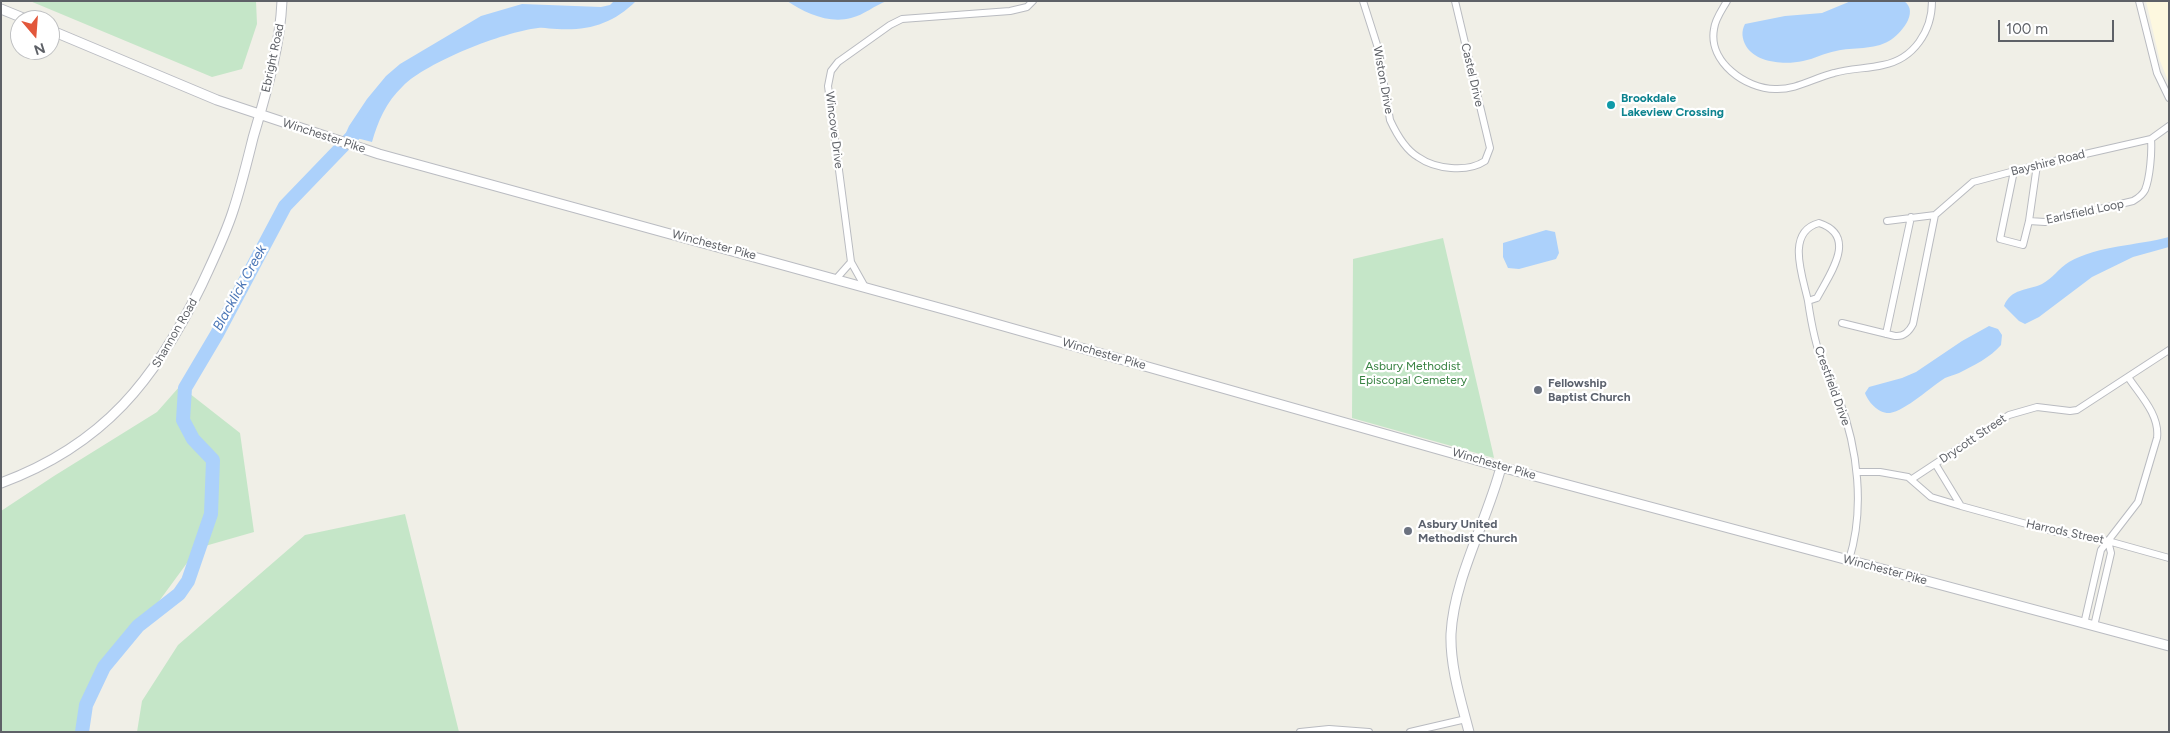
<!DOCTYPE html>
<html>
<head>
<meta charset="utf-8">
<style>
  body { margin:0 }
  #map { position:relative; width:2170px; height:733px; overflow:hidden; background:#f0efe7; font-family:Figtree,sans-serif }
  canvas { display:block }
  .frame { position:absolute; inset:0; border:2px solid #5e6167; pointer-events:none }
  .north { position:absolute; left:10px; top:10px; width:50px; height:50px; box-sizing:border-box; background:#fff; border:1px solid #bfc0c2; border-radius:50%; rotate:162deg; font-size:14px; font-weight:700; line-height:20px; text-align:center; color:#5e6167 }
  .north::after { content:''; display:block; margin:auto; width:18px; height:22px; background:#e2573b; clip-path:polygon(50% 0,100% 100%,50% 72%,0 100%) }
  .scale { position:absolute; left:1998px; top:20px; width:116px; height:22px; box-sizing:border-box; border:2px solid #5e6167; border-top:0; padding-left:6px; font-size:15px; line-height:18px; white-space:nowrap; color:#5e6167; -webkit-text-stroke:4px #fff; paint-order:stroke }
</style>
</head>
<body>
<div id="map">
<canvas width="2170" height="733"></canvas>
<div class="frame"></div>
<div class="north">N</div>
<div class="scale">100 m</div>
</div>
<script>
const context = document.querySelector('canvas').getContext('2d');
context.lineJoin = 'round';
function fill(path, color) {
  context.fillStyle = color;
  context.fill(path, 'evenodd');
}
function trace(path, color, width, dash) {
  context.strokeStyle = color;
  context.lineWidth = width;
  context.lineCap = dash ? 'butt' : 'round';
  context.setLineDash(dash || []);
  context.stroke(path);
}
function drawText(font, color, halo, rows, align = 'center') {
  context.font = font + ' Figtree,sans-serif';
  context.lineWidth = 4.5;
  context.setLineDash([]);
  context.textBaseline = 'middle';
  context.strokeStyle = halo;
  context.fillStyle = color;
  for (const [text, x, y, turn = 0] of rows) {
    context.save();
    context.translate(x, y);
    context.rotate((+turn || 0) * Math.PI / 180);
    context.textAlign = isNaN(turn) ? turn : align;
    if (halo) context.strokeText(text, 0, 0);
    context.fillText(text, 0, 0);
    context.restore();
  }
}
const commercial = new Path2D(`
  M2146 1H2169V83L2160 61Z`);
const green = new Path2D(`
  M30 1H256L257 24 242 69 212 77Z
  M1443 238 1493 453 1494 458 1352 418 1353 259Z
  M180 386 240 433 254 532 198 548 91 694 86 732H1V511L54 476 157 412Z
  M405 514 459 732H137L142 701 178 645 305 535Z`);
const water = new Path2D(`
  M614 1H636C613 24 588 31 557 29 550 29 544 27 538 28 503 32 427 62 403 86 386 102 378 121 372 142L345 135 349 126 367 99 386 76 400 64 481 16 522 4 601 7 610 5Z
  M787 1H887C875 5 864 15 851 18 829 24 805 13 787 1Z
  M1851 1H1904C1920 12 1900 35 1889 41 1874 50 1853 47 1836 51 1824 53 1814 59 1803 61 1785 65 1756 63 1746 46 1742 39 1741 31 1745 24L1785 16 1822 13Z
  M1546 230 1555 232 1559 253 1556 259 1519 269 1508 268 1503 257V243Z
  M2169 237V247L2133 257 2092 277 2039 317 2025 324 2019 321 2004 306C2011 288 2027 291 2042 284 2052 279 2059 268 2069 262 2099 245 2136 246 2169 237Z
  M1989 326 1998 329 2002 335 2001 345C1991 357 1973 366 1959 373 1955 375 1949 376 1945 378 1932 386 1905 411 1890 413 1879 414 1868 402 1865 393L1869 387 1902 378 1916 372 1962 341Z`);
const river = new Path2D(`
  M82 732 86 705 104 667 138 626 179 594 188 581 211 514 213 460 193 439 183 420 185 388 217 334 285 206 364 124`);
const street = new Path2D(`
  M1363 1 1378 48 1390 120C1396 133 1406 150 1418 157 1435 169 1467 173 1485 161L1490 148 1455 1
  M1727 1C1722 10 1715 19 1714 29 1708 62 1746 89 1775 89 1796 90 1814 78 1834 73 1850 68 1867 69 1883 65 1914 59 1932 31 1932 1
  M2139 1 2157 73 2169 98
  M2037 165 2029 221 2045 222 2133 201C2138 198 2142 196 2145 190 2150 178 2152 152 2151 139
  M2014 171 2000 239 2023 245 2029 221
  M1887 221 1935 215
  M1819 223C1859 236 1829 275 1817 298L1808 301C1803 277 1785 232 1819 223Z
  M836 279 851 262
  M865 287 851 262 828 86 831 71 838 62 890 25 902 19 1010 11 1027 7 1033 1
  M1808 301C1811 322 1815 344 1823 364 1828 376 1834 387 1839 399 1858 449 1865 509 1849 560
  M1842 323 1895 336C1904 337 1909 332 1913 324L1935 215 1973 182 2037 165 2151 139 2169 126
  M1886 334 1911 217
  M1936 465 1961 506 2052 531 2108 541 2169 558
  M1857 472H1880L1908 477 1931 497 1961 506
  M1912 479 2009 415 2037 407 2070 411 2077 410 2169 350
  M2084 624 2101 550 2138 502 2157 438C2160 415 2140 395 2128 377
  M2094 626 2111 553 2108 541
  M1300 732 1329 729 1369 732
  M1410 732 1466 719`);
const secondary = new Path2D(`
  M1 9 28 20
  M50 30 217 100 379 154 954 312 1501 467 2169 646
  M1 483C104 445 156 379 202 284 213 260 225 236 233 211 241 187 247 162 253 138 266 93 280 48 282 1
  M1469 732C1461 701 1450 667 1451 634 1454 578 1487 521 1501 467`);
const markers = [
  [1611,105,5,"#0f9aa8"],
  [1538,390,5,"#6b7280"],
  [1408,531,5,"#6b7280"]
];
const streetNames = [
  ["Ebright Road",273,58,-78],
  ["Castel Drive",1472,75,77],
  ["Wiston Drive",1383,80,80],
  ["Wincove Drive",834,130,83],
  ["Winchester Pike",324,136,18],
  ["Bayshire Road",2048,163,-14],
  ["Earlsfield Loop",2085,212,-12],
  ["Winchester Pike",714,245,15],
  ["Shannon Road",175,333,-60],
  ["Winchester Pike",1104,354,16],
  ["Crestfield Drive",1832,386,70],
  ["Drycott Street",1973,439,-34],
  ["Winchester Pike",1494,464,16],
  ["Harrods Street",2065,532,12],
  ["Winchester Pike",1885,570,15]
];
const cultureNames = [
  ["Brookdale",1621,98],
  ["Lakeview Crossing",1621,112]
];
const parkNames = [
  ["Asbury Methodist",1413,366],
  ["Episcopal Cemetery",1413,380]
];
const worshipNames = [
  ["Fellowship",1548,383],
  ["Baptist Church",1548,397],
  ["Asbury United",1418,524],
  ["Methodist Church",1418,538]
];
const waterNames = [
  ["Blacklick Creek",240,288,-61]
];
fill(commercial, '#fdf8df');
fill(green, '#c5e6c8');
fill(water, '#acd1fb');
trace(river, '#acd1fb', 14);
trace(street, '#b9bbc0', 8);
trace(secondary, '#babcc2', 11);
trace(street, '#fff', 6);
trace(secondary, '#fff', 9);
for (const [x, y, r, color] of markers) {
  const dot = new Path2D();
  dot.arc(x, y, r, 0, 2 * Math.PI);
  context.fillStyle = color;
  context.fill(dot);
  trace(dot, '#fff', 2);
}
drawText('12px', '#5e6167', '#fff', streetNames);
drawText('bold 12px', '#0d838f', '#fff', cultureNames, 'left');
drawText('12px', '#398343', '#fff', parkNames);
drawText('bold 12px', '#5b616d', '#fff', worshipNames, 'left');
drawText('italic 14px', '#4b76b6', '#fff', waterNames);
</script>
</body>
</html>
